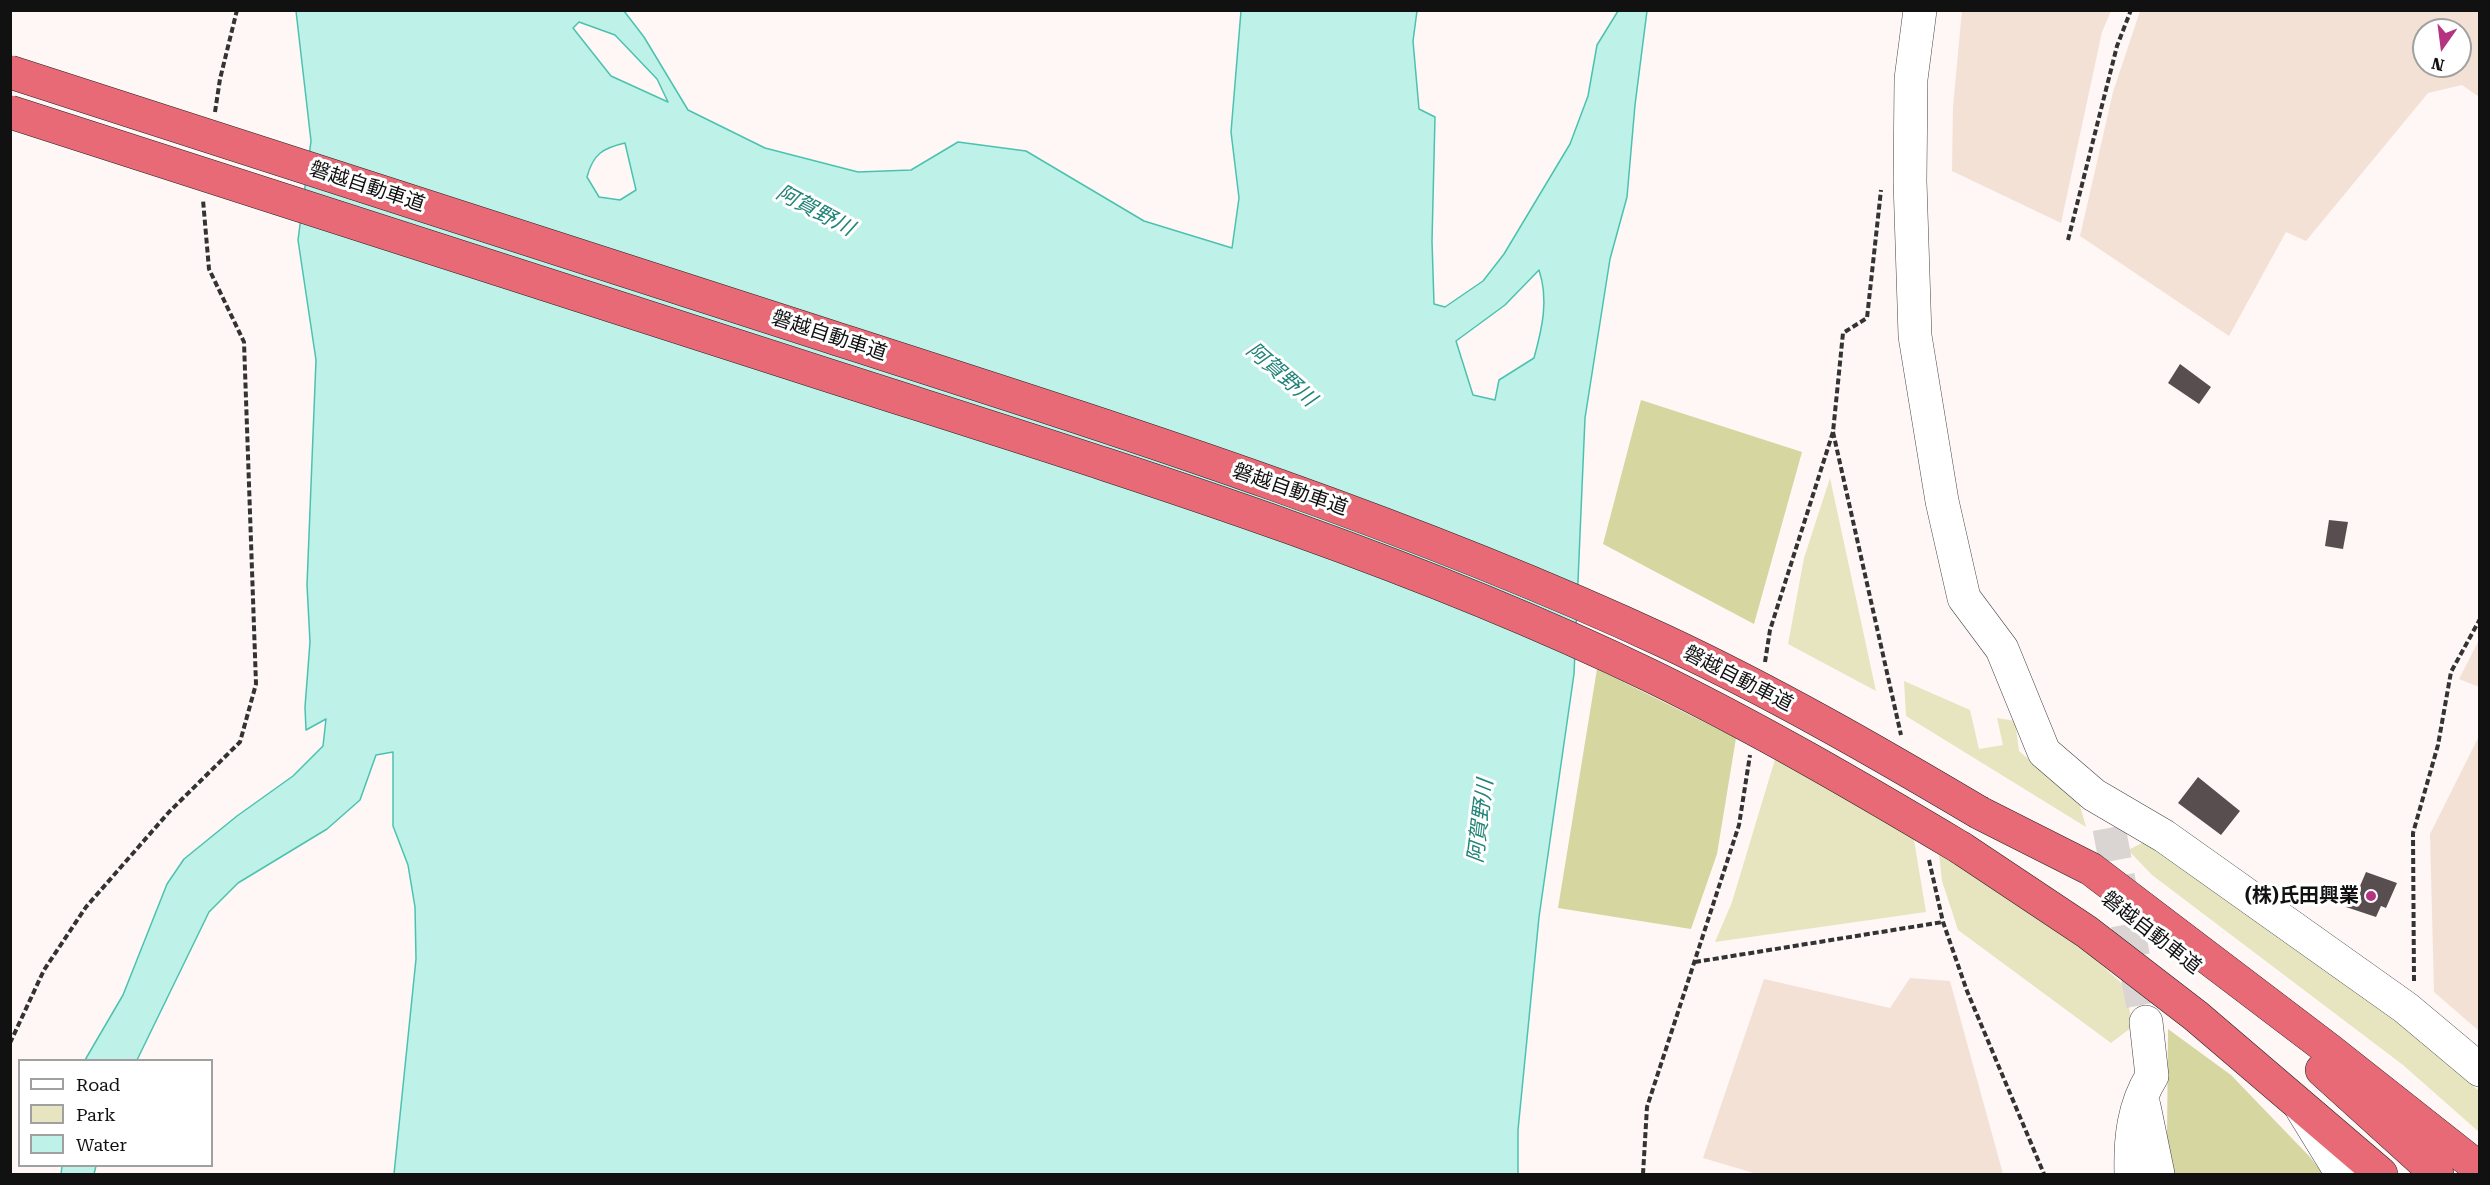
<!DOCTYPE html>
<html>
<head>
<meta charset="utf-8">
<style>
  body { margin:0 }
  #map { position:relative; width:2490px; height:1185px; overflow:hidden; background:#fef7f5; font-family:"Roboto Serif",serif }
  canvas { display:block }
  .frame { position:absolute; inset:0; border:12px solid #111; pointer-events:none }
  .legend { position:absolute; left:18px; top:1059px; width:195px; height:108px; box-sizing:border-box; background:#fff; border:2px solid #a0a0a0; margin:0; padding:8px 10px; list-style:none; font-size:18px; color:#111 }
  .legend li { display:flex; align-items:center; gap:12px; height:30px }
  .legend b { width:30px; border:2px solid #a0a0a0 }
  .north { position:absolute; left:2412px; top:18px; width:60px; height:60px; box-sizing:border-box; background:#fff; border:2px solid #a0a0a0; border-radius:50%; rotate:194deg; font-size:16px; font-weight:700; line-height:24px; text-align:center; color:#111 }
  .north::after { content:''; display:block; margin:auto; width:21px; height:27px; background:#b53482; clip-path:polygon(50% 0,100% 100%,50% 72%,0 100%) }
</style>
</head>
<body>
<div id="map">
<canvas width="2490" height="1185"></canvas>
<div class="frame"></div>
<ul class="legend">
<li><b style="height:8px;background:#fff"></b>Road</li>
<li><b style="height:16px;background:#e7e4c0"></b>Park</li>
<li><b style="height:16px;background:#bef1e8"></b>Water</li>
</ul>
<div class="north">N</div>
</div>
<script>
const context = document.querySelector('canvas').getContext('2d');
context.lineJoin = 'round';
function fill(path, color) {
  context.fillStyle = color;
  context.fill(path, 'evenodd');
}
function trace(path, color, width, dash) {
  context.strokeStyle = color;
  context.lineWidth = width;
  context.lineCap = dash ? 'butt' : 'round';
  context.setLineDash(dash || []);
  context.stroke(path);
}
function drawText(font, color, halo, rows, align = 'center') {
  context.font = font + ' "Roboto Serif","Noto Sans JP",serif';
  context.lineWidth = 6;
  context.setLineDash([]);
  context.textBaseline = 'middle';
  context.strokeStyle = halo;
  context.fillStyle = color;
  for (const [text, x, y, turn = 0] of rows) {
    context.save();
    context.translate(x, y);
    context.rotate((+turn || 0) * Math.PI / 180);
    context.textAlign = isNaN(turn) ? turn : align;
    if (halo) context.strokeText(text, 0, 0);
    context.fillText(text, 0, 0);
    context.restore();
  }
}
const farmland = new Path2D(`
  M1962 10 2111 11 2102 32 2061 223 1952 171 1953 107Z
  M2140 11H2479V97L2462 85 2428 93 2306 241 2286 232 2229 336 2080 236 2113 92ZM2424 30H2460V66H2424Z
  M2479 640V687L2459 679Z
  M2479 736V1031L2434 992 2430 834Z
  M1910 978 1950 981 2003 1174H1757L1703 1158 1764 979 1890 1008Z`);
const green = new Path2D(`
  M1830 478 1876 691 1788 644 1804 558Z
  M1904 681 1970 710 1979 749 2003 745 1997 718 2015 721 2019 751 2079 802 2086 827 1906 716Z
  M1776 756 1913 834 1926 912 1715 942 1732 902Z
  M2148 840 2353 980 2479 1091V1132L2403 1065 2152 875 2128 850Z
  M1938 845 2073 940 2126 987 2132 1027 2111 1043 1958 930 1942 881Z`);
const forest = new Path2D(`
  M1641 400 1802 452 1754 624 1603 544Z
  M1597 669 1736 738 1717 854 1691 929 1558 908Z
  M2168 1029 2231 1075 2310 1157 2323 1174H2172L2167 1138Z`);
const water = new Path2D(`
  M296 11H624L644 37 688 110 765 148 858 172 911 170 958 142 1026 151 1144 221 1232 248 1239 198 1231 132 1241 11H1417L1413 41 1419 109 1435 117 1432 241 1434 304 1445 307 1483 281 1504 254 1570 144 1588 96 1597 45 1618 11H1647L1635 105 1627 197 1610 259 1585 418 1574 674 1539 917 1518 1130V1174H394L416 959 415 907 408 865 393 826V752L376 755 360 800 327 829 238 883 209 912 137 1060H85L123 995 167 884 184 859 237 816 293 776 323 746 326 719 306 730 305 707 310 642 307 585 316 360 298 240 311 141ZM579 22 615 35 657 79 668 102 611 76 573 28ZM625 143 636 190 620 200 599 197 587 177C593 154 603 148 625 143ZM1539 270C1549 300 1542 329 1534 358L1499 380 1495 400 1473 395 1456 341 1505 305Z
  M62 1166H96L94 1174H61Z`);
const building = new Path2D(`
  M2180 364 2211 387 2199 404 2168 383Z
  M2329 520 2348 522 2343 549 2325 546Z
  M2198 777 2240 811 2221 835 2178 803Z
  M2366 872 2397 883 2386 908 2381 906 2376 917 2346 907 2354 884 2360 886Z`);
const minorTunnel = new Path2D(`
  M2109 828 2146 1022`);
const path = new Path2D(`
  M215 112 220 79 237 10
  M2068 240 2117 46 2131 10
  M1833 432 1901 735
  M1765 662 1770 630 1833 432 1843 333 1867 318 1881 190
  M1929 860 1943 922 1967 991 2044 1174
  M1695 962 1943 922
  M2414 981 2413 833 2438 745 2451 672 2480 619
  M10 1043 44 970 86 907 169 812 240 742 256 684 244 342 209 269 203 200
  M1643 1174 1647 1107 1739 825 1750 755`);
const minor = new Path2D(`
  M1920 10 1911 79 1910 181 1915 336 1942 501 1964 598 2002 649 2044 752 2094 795 2164 836 2406 1008 2480 1070
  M2144 1106 2158 1174
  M2302 1109 2342 1174
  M2131 1174C2130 1140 2133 1106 2152 1076L2146 1022`);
const highway = new Path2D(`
  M1980 813 2091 869 2328 1049 2480 1169
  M1961 848 2087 932 2196 1016 2381 1174
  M2322 1070 2437 1174`);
const highwayBridge = new Path2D(`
  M10 72C283 160 555 248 828 336 1110 427 1394 516 1664 641 1773 692 1877 752 1980 813
  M10 112C270 195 530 280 790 363 1077 456 1378 544 1649 675 1756 727 1859 787 1961 848`);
const markers = [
  [2371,896,6,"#b53482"]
];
const streetNames = [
  ["磐越自動車道",367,187,18],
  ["磐越自動車道",829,336,18],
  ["磐越自動車道",1290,490,19],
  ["磐越自動車道",1738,679,27],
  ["磐越自動車道",2151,933,38]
];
const poiNames = [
  ["(株)氏田興業",2359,896]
];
const waterNames = [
  ["阿賀野川",815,211,28],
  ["阿賀野川",1281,375,41],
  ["阿賀野川",1481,821,-83]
];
fill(farmland, '#f3e1d6');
fill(green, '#e7e4c0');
fill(forest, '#d6d6a1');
fill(water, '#bef1e8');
trace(water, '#4bc2af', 1.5);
fill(building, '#584e50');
trace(minorTunnel, '#dad4d3', 33, [33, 16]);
trace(minor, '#444', 34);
trace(highway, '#222', 34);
trace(path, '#333', 4, [6, 3]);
trace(minor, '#fff', 33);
trace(highway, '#e76a76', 33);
trace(highwayBridge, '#222', 34, []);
trace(highwayBridge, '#e76a76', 33);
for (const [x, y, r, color] of markers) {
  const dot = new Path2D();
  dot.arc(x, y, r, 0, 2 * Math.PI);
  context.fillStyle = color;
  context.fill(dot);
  trace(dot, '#fff', 2);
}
drawText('20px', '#111', '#fff', streetNames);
drawText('bold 20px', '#111', '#fff', poiNames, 'right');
drawText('italic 21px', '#218478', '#fff', waterNames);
</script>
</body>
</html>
